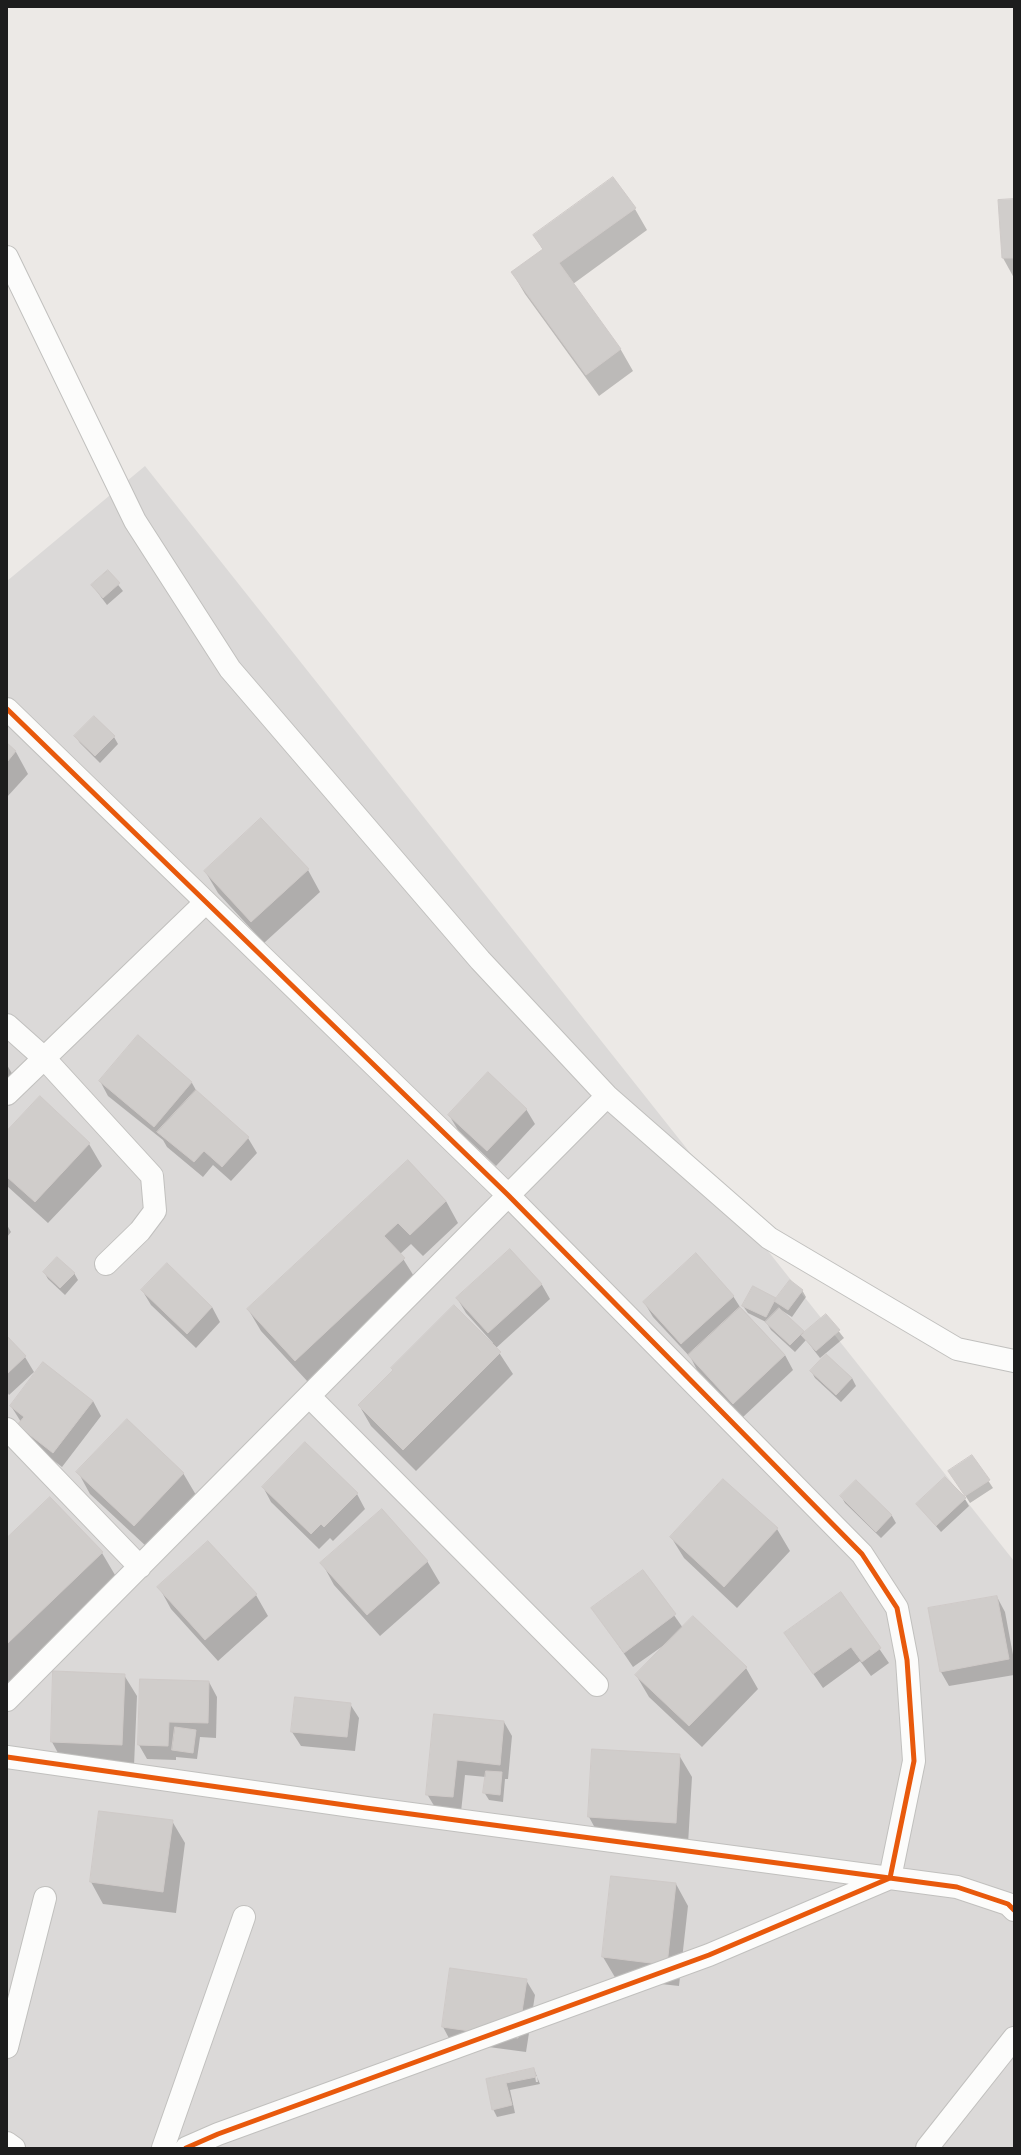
<!DOCTYPE html>
<html>
<head>
<meta charset="utf-8">
<style>
  body { margin:0 }
  #map { position:relative; width:1021px; height:2155px; overflow:hidden; background:#ece9e6; font-family:Signika,sans-serif }
  canvas { display:block }
  .frame { position:absolute; inset:0; border:8px solid #1d1d1d; pointer-events:none }
</style>
</head>
<body>
<div id="map">
<canvas width="1021" height="2155"></canvas>
<div class="frame"></div>
</div>
<script>
const context = document.querySelector('canvas').getContext('2d');
context.lineJoin = 'round';
function fill(path, color) {
  context.fillStyle = color;
  context.fill(path, 'evenodd');
}
function trace(path, color, width, dash) {
  context.strokeStyle = color;
  context.lineWidth = width;
  context.lineCap = dash ? 'butt' : 'round';
  context.setLineDash(dash || []);
  context.stroke(path);
}
const residential = new Path2D(`
  M145 466 1014 1561V2148H7V581Z`);
const shadow = new Path2D(`
  M1014 200V278L1003 258 999 201Z
  M635 209 647 230 573 284 621 350 633 371 599 396 525 294 512 272 543 250 534 235Z
  M107 571 123 591 107 605 92 585Z
  M94 717 114 737 118 744 100 763 80 743 75 736Z
  M7 744 16 752 28 774 7 797Z
  M308 870 320 892 264 943 218 893 205 871Z
  M138 1037 192 1083 197 1092 248 1138 257 1153 231 1181 213 1165 203 1177 167 1147 163 1140 108 1096 100 1081Z
  M7 1065 20 1087 7 1101Z
  M40 1098 89 1144 102 1166 48 1223 7 1186V1132Z
  M526 1109 535 1124 496 1166 458 1130 449 1115Z
  M408 1161 446 1201 458 1223 423 1256 411 1244 400 1254 417 1281 308 1382 261 1331 248 1309Z
  M7 1225 11 1232 7 1237Z
  M510 1250 542 1285 550 1299 496 1348 513 1374 416 1471 371 1426 359 1405 493 1343 466 1313 457 1298Z
  M44 1272 74 1273 78 1280 65 1295 48 1279Z
  M753 1287 777 1299 802 1290 806 1297 792 1317 781 1310 805 1334 826 1315 844 1338 820 1358 806 1340 795 1352 771 1330 766 1322 748 1313 743 1306Z
  M142 1290 212 1307 220 1322 196 1348 151 1305Z
  M733 1296 740 1307 785 1355 793 1370 742 1418 697 1370 691 1358 653 1317 644 1302Z
  M7 1337 25 1357 34 1372 9 1395 7 1392Z
  M826 1355 852 1378 856 1386 841 1402 815 1378 811 1371Z
  M93 1401 101 1416 62 1467 27 1440 19 1426 21 1422 11 1406Z
  M972 1456 993 1488 970 1503 954 1478Z
  M78 1472 183 1473 196 1495 147 1547 90 1494Z
  M723 1480 777 1529 790 1551 737 1608 684 1558 671 1537Z
  M856 1481 892 1516 896 1523 881 1538 845 1503 841 1496Z
  M263 1487 357 1494 365 1509 333 1541 330 1538 319 1549 271 1502Z
  M965 1499 969 1506 941 1532 918 1505Z
  M7 1540 102 1553 118 1580 7 1687Z
  M427 1561 440 1583 380 1636 334 1585 322 1563Z
  M643 1571 683 1628 746 1668 758 1689 702 1747 649 1697 636 1675 667 1643 633 1667 593 1608Z
  M159 1587 256 1595 268 1616 218 1661 171 1609Z
  M841 1593 889 1663 871 1676 860 1661 823 1688 785 1633Z
  M997 1597 1005 1612 1014 1660V1675L949 1686 941 1672Z
  M124 1675 137 1696 134 1766 64 1764 52 1742Z
  M209 1682 217 1697 216 1738 200 1737 197 1759 176 1757V1760L147 1759 139 1745Z
  M350 1704 359 1718 355 1751 301 1746 292 1732Z
  M435 1715 504 1722 512 1736 508 1779H505L503 1802 489 1800 484 1792 486 1777 465 1775 461 1812 436 1809 427 1794Z
  M679 1755 692 1777 688 1844 601 1839 589 1817Z
  M100 1812 172 1821 185 1843 176 1913 103 1904 91 1882Z
  M612 1877 676 1884 688 1906 679 1986 616 1979 603 1957Z
  M526 1980 535 1995 526 2052 451 2042 443 2027Z
  M534 2069 540 2084 510 2090 515 2113 497 2117 493 2109 487 2079ZM535 2076H537L538 2082H536Z`);
const building = new Path2D(`
  M613 177 636 208 559 263 621 349 586 375 511 272 543 249 533 235Z
  M1014 199V258H1002L998 200Z
  M108 570 120 583 103 598 91 585Z
  M94 716 115 736 95 756 74 736Z
  M7 743 16 751 7 762Z
  M261 818 309 869 251 922 204 871Z
  M138 1035 192 1082 154 1127 99 1081Z
  M488 1072 527 1109 487 1151 448 1115Z
  M196 1090 249 1137 222 1167 204 1151 194 1162 157 1132Z
  M40 1096 90 1143 35 1202 7 1177V1131Z
  M408 1160 446 1201 410 1235 398 1223 384 1236 405 1258 295 1361 247 1309Z
  M510 1249 542 1284 488 1333 456 1298Z
  M696 1253 734 1296 681 1344 643 1302Z
  M57 1257 75 1273 60 1288 43 1272Z
  M167 1263 212 1307 187 1334 141 1290Z
  M790 1280 803 1290 788 1310 774 1301Z
  M753 1286 776 1298 766 1317 742 1306Z
  M454 1305 501 1352 403 1450 358 1405 393 1370 391 1368Z
  M740 1307 785 1355 733 1404 688 1355Z
  M779 1308 804 1331 790 1345 765 1322Z
  M826 1314 840 1330 816 1351 801 1335Z
  M7 1336 26 1356 7 1374Z
  M826 1354 852 1378 836 1395 810 1371Z
  M43 1362 93 1401 53 1453 17 1425 24 1417 10 1406Z
  M127 1419 184 1473 134 1526 76 1472Z
  M305 1442 358 1493 324 1527 321 1524 311 1534 262 1487Z
  M972 1455 990 1480 965 1496 948 1471Z
  M945 1477 966 1498 936 1526 916 1504Z
  M723 1479 778 1528 724 1587 670 1537Z
  M856 1480 892 1515 876 1532 840 1496Z
  M50 1497 103 1552 7 1644V1538Z
  M382 1509 428 1561 367 1615 320 1563Z
  M208 1541 257 1594 205 1640 157 1587Z
  M643 1570 676 1614 624 1653 591 1608Z
  M841 1592 881 1648 862 1662 851 1647 813 1674 784 1633Z
  M997 1596 1009 1659 940 1672 928 1608Z
  M693 1616 747 1667 689 1726 635 1675Z
  M53 1671 125 1674 122 1745 51 1742Z
  M140 1679 209 1681 208 1723 169 1722 168 1746 138 1745Z
  M295 1697 351 1703 347 1737 291 1732Z
  M434 1714 504 1721 500 1765 457 1760 453 1797 426 1795Z
  M175 1727 196 1730 193 1753 172 1750Z
  M592 1749 680 1754 676 1823 588 1817Z
  M486 1771 502 1772 500 1795 483 1793Z
  M99 1811 173 1820 163 1892 90 1882Z
  M611 1876 676 1883 667 1965 602 1957Z
  M450 1968 527 1979 518 2038 442 2027Z
  M534 2068 536 2077 506 2083 512 2105 492 2110 486 2079Z`);
const minor = new Path2D(`
  M7 257 135 521 230 669 480 960 607 1096 769 1238 957 1349 1014 1361
  M7 709 508 1195 862 1554 897 1608 907 1660 914 1761 890 1878 709 1955 218 2134 186 2148
  M7 1025 44 1058 152 1176 155 1211 140 1231 106 1264
  M7 1094 206 902
  M309 1396 597 1685
  M7 1429 140 1567
  M7 1700 607 1096
  M7 1757 366 1808 957 1887 1008 1904 1014 1910
  M7 2047 45 1898
  M7 2143 14 2148
  M163 2148 244 1917
  M927 2148 1014 2038`);
const cycleway = new Path2D(`
  M7 709 508 1195 862 1554 897 1608 907 1660 914 1761 890 1878 709 1955 218 2134 186 2148
  M7 1757 366 1808 957 1887 1008 1904 1014 1910`);
fill(residential, '#dbd9d8');
fill(shadow, '#0003');
fill(building, '#d0cdcb');
trace(building, '#cfcac8', 1);
trace(minor, '#c1c0be', 24);
trace(minor, '#fcfcfb', 22);
trace(cycleway, '#e8590c', 5);
</script>
</body>
</html>
